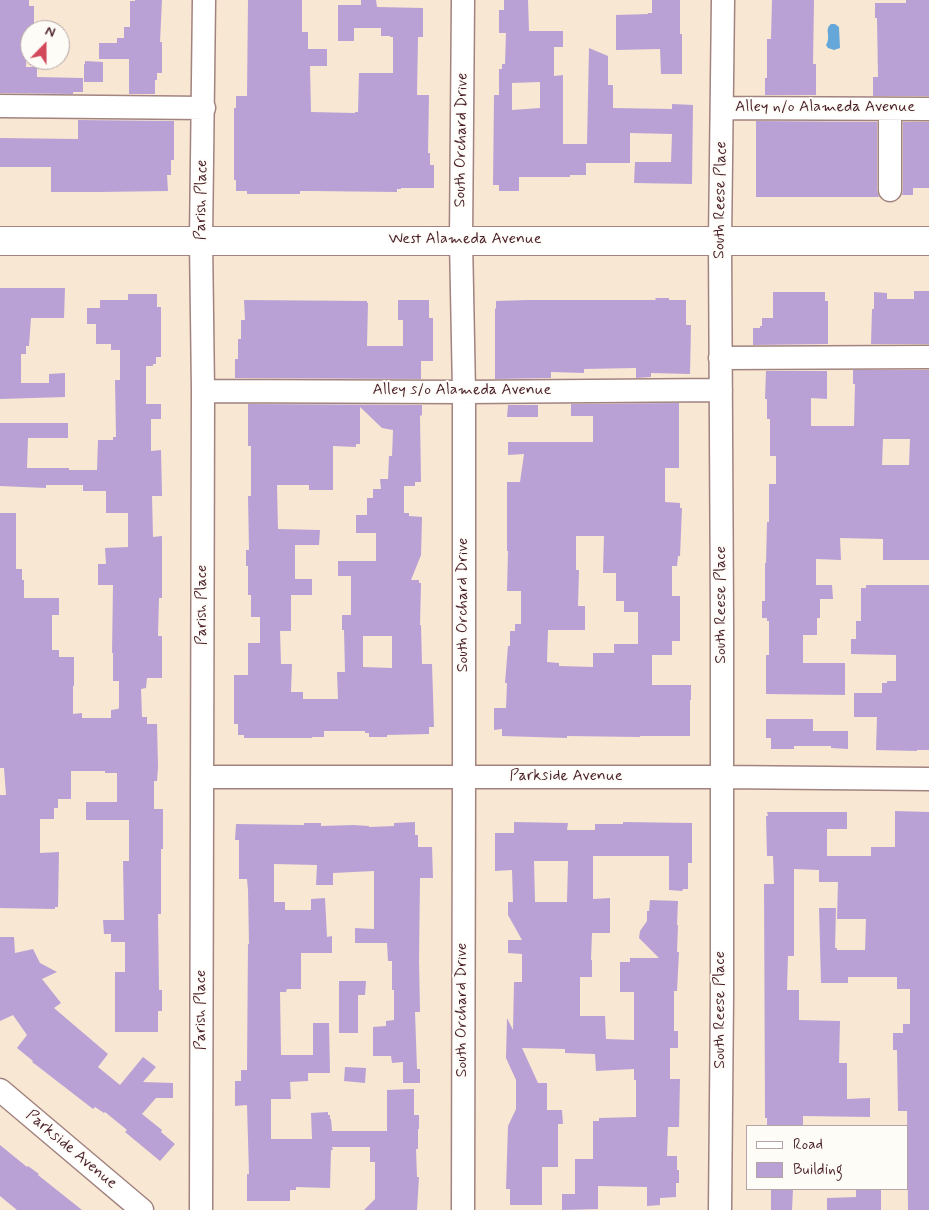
<!DOCTYPE html>
<html>
<head>
<meta charset="utf-8">
<style>
  body { margin:0 }
  #map { position:relative; width:929px; height:1210px; overflow:hidden; background:#f8e7d3; font-family:Mynerve,sans-serif }
  canvas { display:block }
  .legend { position:absolute; left:746px; top:1125px; width:162px; height:65px; box-sizing:border-box; background:#fdfcf7; border:1px solid #b5a4a5; margin:0; padding:6px 9px; list-style:none; font-size:15px; color:#4a1f2b }
  .legend li { display:flex; align-items:center; gap:10px; height:25px }
  .legend b { width:25px; border:1px solid #b5a4a5 }
  .north { position:absolute; left:20px; top:20px; width:50px; height:50px; box-sizing:border-box; background:#fdfcf7; border:1px solid #b5a4a5; border-radius:50%; rotate:22deg; font-size:14px; font-weight:700; line-height:20px; text-align:center; color:#4a1f2b }
  .north::after { content:''; display:block; margin:auto; width:18px; height:22px; background:#d1495b; clip-path:polygon(50% 0,100% 100%,50% 72%,0 100%) }
</style>
</head>
<body>
<div id="map">
<canvas width="929" height="1210"></canvas>
<ul class="legend">
<li><b style="height:6px;background:#fff"></b>Road</li>
<li><b style="height:14px;background:#b9a1d5"></b>Building</li>
</ul>
<div class="north">N</div>
</div>
<script>
const context = document.querySelector('canvas').getContext('2d');
context.lineJoin = 'round';
function fill(path, color) {
  context.fillStyle = color;
  context.fill(path, 'evenodd');
}
function trace(path, color, width, dash) {
  context.strokeStyle = color;
  context.lineWidth = width;
  context.lineCap = dash ? 'butt' : 'round';
  context.setLineDash(dash || []);
  context.stroke(path);
}
function drawText(font, color, halo, rows, align = 'center') {
  context.font = font + ' Mynerve,sans-serif';
  context.lineWidth = 4;
  context.setLineDash([]);
  context.textBaseline = 'middle';
  context.strokeStyle = halo;
  context.fillStyle = color;
  for (const [text, x, y, turn = 0] of rows) {
    context.save();
    context.translate(x, y);
    context.rotate((+turn || 0) * Math.PI / 180);
    context.textAlign = isNaN(turn) ? turn : align;
    if (halo) context.strokeText(text, 0, 0);
    context.fillText(text, 0, 0);
    context.restore();
  }
}
const water = new Path2D(`
  M831 24H835L839 27 840 48 834 50 828 48 826 45C827 43 828 41 828 39 829 33 825 29 831 24Z`);
const building = new Path2D(`
  M0 0H29V6H34V30H30V33H27L26 67H37V77L83 78V92H73V94L0 93Z
  M135 0H162L160 42H162V73H157V80H155V94H129V59H99V43H117V38H124V27H130V1H135Z
  M248 0H302V32H308V49H327V66H310L311 112 355 113V112H358L359 73H393V37H390V36H381V28H354V41H338V5H361V0H376L377 7 423 8V37H418L417 95H429L428 153H430V165H434V188H401V189H397V192L311 191H300V194H247V191H236V180H234V108H236V96H247Z
  M504 0H528L529 31H563V47H554V76L563 75V144H587L589 48 608 56V85H613V108L672 109V104L693 105 692 184 634 183 635 162H671L672 134 630 133V163H586V175H570V177H519V191H499V185H493L494 95H499V69H502V64H505L506 33H499V10H504ZM540 82V108L512 110V83Z
  M652 0H680V34H682V74H661L660 49 616 50V15L648 14V13H652Z
  M772 0H814L813 64H816V95H765V78H767V39H771Z
  M906 0H929V96H873V77H878L877 18H875V3H906Z
  M85 61 103 62V82H84V64H85Z
  M78 120 174 121V160H171V175H167L168 191 100 192H51V167H0V138L78 139Z
  M756 121 877 122V190L879 197H756Z
  M903 122H929V188H913V195H902L903 190Z
  M0 288H65L64 318H31L29 346H26V354H21V383H49V374L65 373V397L0 399Z
  M914 291H929V344H871L872 309H874V292L887 293V299H914Z
  M773 292H825V301H828V344L753 345V328H760V326H762V318H773Z
  M128 294H157V307H161V357H156V364H153V366H146V404H161V419H151V451L161 450 162 496H152L153 537 162 536V598H159L158 636H162V678H147L146 688 141 689 142 717H147V724H157L158 767 157 781H154V809H163V849H161V914H158L159 990H162V1011H158V1032H115V972H125V942H111V934H104L103 920H124L123 861H129V820H86V802H117V773H105V771H71V799H58V808H54V819H40V853L59 852 58 907H55V909L0 908V795H6L4 768H0V513H16V569H22V580H24V598H59V615H52V650H59V657H74V686H73V714L82 713V718H111V710L118 709 119 708V681H113V653H112L113 585H98V564H106L105 548 128 547V513H106V491H83V485H46V488L0 486V423H68V438H28L27 468H69V470H97L98 440H113V437H116L115 380H120V350H111V344H96V324H87V308H100V300H128Z
  M655 298H669V300H686V325H691L690 374 651 373V377L636 378V368L584 369V373L551 372V378L495 379V309L496 308V301L527 300H656Z
  M244 300 367 301V303H368L367 346H403V320H398V300H429V318H433V361H421V379L235 378V359H238V339H241V320H245Z
  M853 370H929V560H883V539L840 538 841 560 816 559V585H832L833 599H820V618H817V635H803V663H845V695L766 694V655H769V621H767V618H762V601H765V563H766L767 522H769V484H776V456H770V419H767V399H765L766 371H827V399L811 398V426H854L855 384H853ZM883 439H910L909 465H882Z
  M679 403V468H665V502L680 503V508H682L680 556H678L677 566H672V596H680V641H672V655H652V685H691V700H690V736H640V737H638L567 736V738L502 736V729L494 730V708H506L507 683H505L508 646H510V631H515V624H521V591H507L508 551H507V482H520L524 454 508 455V442H593V416H571V404ZM576 536H604L603 573H616V601H624V612H638V644H614V653H593V667L559 666V663L547 662 548 630H585V606H578L579 570H576Z
  M248 404 422 405V415L420 416 421 482H415V486H404V513H409V516L422 517 421 555 411 580H419V583H421L420 625H421L422 664H432L434 727H429V734L387 735V737H369V733H365V731H324V737H312V738H244V735H238V724H234V675H248V643H260V617H251V595H248V566H246V550H249L248 496H251V446H248ZM360 407 382 428 393 430 392 456H389L388 479H380L381 489H373V498H367V515H356V533H376V561H338V576H351V615H342V630H344L345 672H337L338 699H303V692H291L292 664H281L280 631H291V595H312V579H295V545H319L320 530 278 529 277 485H309V490H333V446L356 447V444H360ZM363 636H392V668L363 667Z
  M508 405H538V417H507Z
  M866 585H929V750H917V751L876 750 877 717H854V693H882V683H887V681H896V655L851 654V639H856V621H861V588H866Z
  M766 719H813V731H848V749L831 748V746H794V749H771V738H766Z
  M895 811 929 812V1210H908L907 1111H898L897 1050H893V1033H903V1024H910V989H897V977H848V983H821L819 908H836L835 948H837V950H865L866 919H837L838 882H819V870L794 869V956H788L787 990H799V1020L840 1021 839 1063H847V1099L870 1098V1117L803 1116V1126H767V1118H765L764 884H774L773 856H767L766 816H768L767 812H847V829H827V856H871V847H895Z
  M415 822V835H418V847H432L433 878H420L419 961 420 1012H415L417 1069H420V1083H403V1062L392 1063 391 1056H373V1027L386 1026V1021L394 1020V990H392V961H388L387 943H355V928L374 929V871L333 873V885H316L317 865 274 864V902H285V910H311V899L325 898 327 937 332 936V953H301V989H287L286 992H280L281 1055H313V1023H329L330 1073H308V1081L290 1082 291 1099H271V1139H312L311 1113 328 1112V1115H330V1119H331L332 1131H387V1090L414 1089V1115H419V1129H418V1149H416L417 1177H419L417 1210H364L375 1199V1162H370V1147H332L333 1150H331L330 1188 296 1187V1190H290V1201H247V1174H249L247 1105 235 1106V1081H241V1070H247L248 944H249L248 890 247 879H239V840H235L236 824 304 825V823H321V826L353 825 369 826V827L394 826V823Z
  M514 822 568 823 567 830H595V824H623V822L692 823V863H688V889H683L682 891 669 890V856H593V899L610 898V933H592L591 960H592V977H580V1016H605L606 1039 634 1040V992H620V962H630V958H659L639 938 640 931 647 921V911H649L650 900 678 901 677 925H678L677 952H679L677 991H674V1031H678V1048H670V1079H680L679 1127H668L667 1156H677V1170H679V1183H676V1197L660 1198V1205L647 1206V1187L598 1186V1209L562 1210V1194H575V1159H593V1121H599V1118L636 1117V1080H634V1069L596 1071 595 1054 565 1053V1049L522 1048 538 1083H547V1110H562L563 1124H558V1167H542V1205H510V1189H506L508 1126 516 1109V1080L506 1058 507 1018 513 1030 514 982H522V954L508 953V940H522L508 915V902H513L512 870 495 871V833H514ZM534 861H568L567 902H535Z
  M0 937H14L15 953 33 949 40 963 57 972 42 979 61 1003 54 1008 108 1054 98 1067 120 1085 143 1057 156 1067 143 1082 173 1083V1098H156L142 1114 162 1130 161 1132 175 1144 160 1161 125 1132 127 1130 105 1112 104 1113 95 1107 93 1109 40 1068 32 1062 33 1061 17 1048 27 1035 13 1015 0 1021Z
  M339 981H366L365 995H358V1033H339Z
  M345 1067 366 1068 365 1083 344 1081Z
  M0 1145 27 1167 28 1166 39 1174 38 1175 82 1210H17L0 1196Z
  M771 1189H793L792 1210H771Z
  M856 1189H881V1210H827V1198L856 1197Z`);
const minor = new Path2D(`
  M0 106 204 108
  M722 108 929 109
  M890 109V190
  M720 358 929 357
  M203 391 464 392 721 390
  M202 777H722L929 779
  M0 1090 142 1210
  M201 1210 203 391 201 240 204 0
  M463 1210 464 777V392L461 240 463 0
  M720 1210 722 996V622L720 241 723 0`);
const major = new Path2D(`
  M0 241H929`);
const streetNames = [
  ["Alley n/o Alameda Avenue",825,108],
  ["South Orchard Drive",462,140,-89],
  ["Parish Place",202,200,-89],
  ["South Reese Place",721,200,-89],
  ["West Alameda Avenue",465,240],
  ["Alley s/o Alameda Avenue",462,391],
  ["Parish Place",203,605,-90],
  ["South Orchard Drive",464,605,-90],
  ["South Reese Place",722,605,-90],
  ["Parkside Avenue",566,777],
  ["Parish Place",202,1010,-90],
  ["South Orchard Drive",463,1010,-90],
  ["South Reese Place",721,1010,-90],
  ["Parkside Avenue",71,1150,40]
];
fill(water, '#66a7d9');
fill(building, '#b9a1d5');
trace(minor, '#a1837f', 25);
trace(major, '#a1837f', 30);
trace(minor, '#fff', 22);
trace(major, '#fff', 28);
drawText('16px', '#4a1f2b', '#fdfcf7', streetNames);
</script>
</body>
</html>
